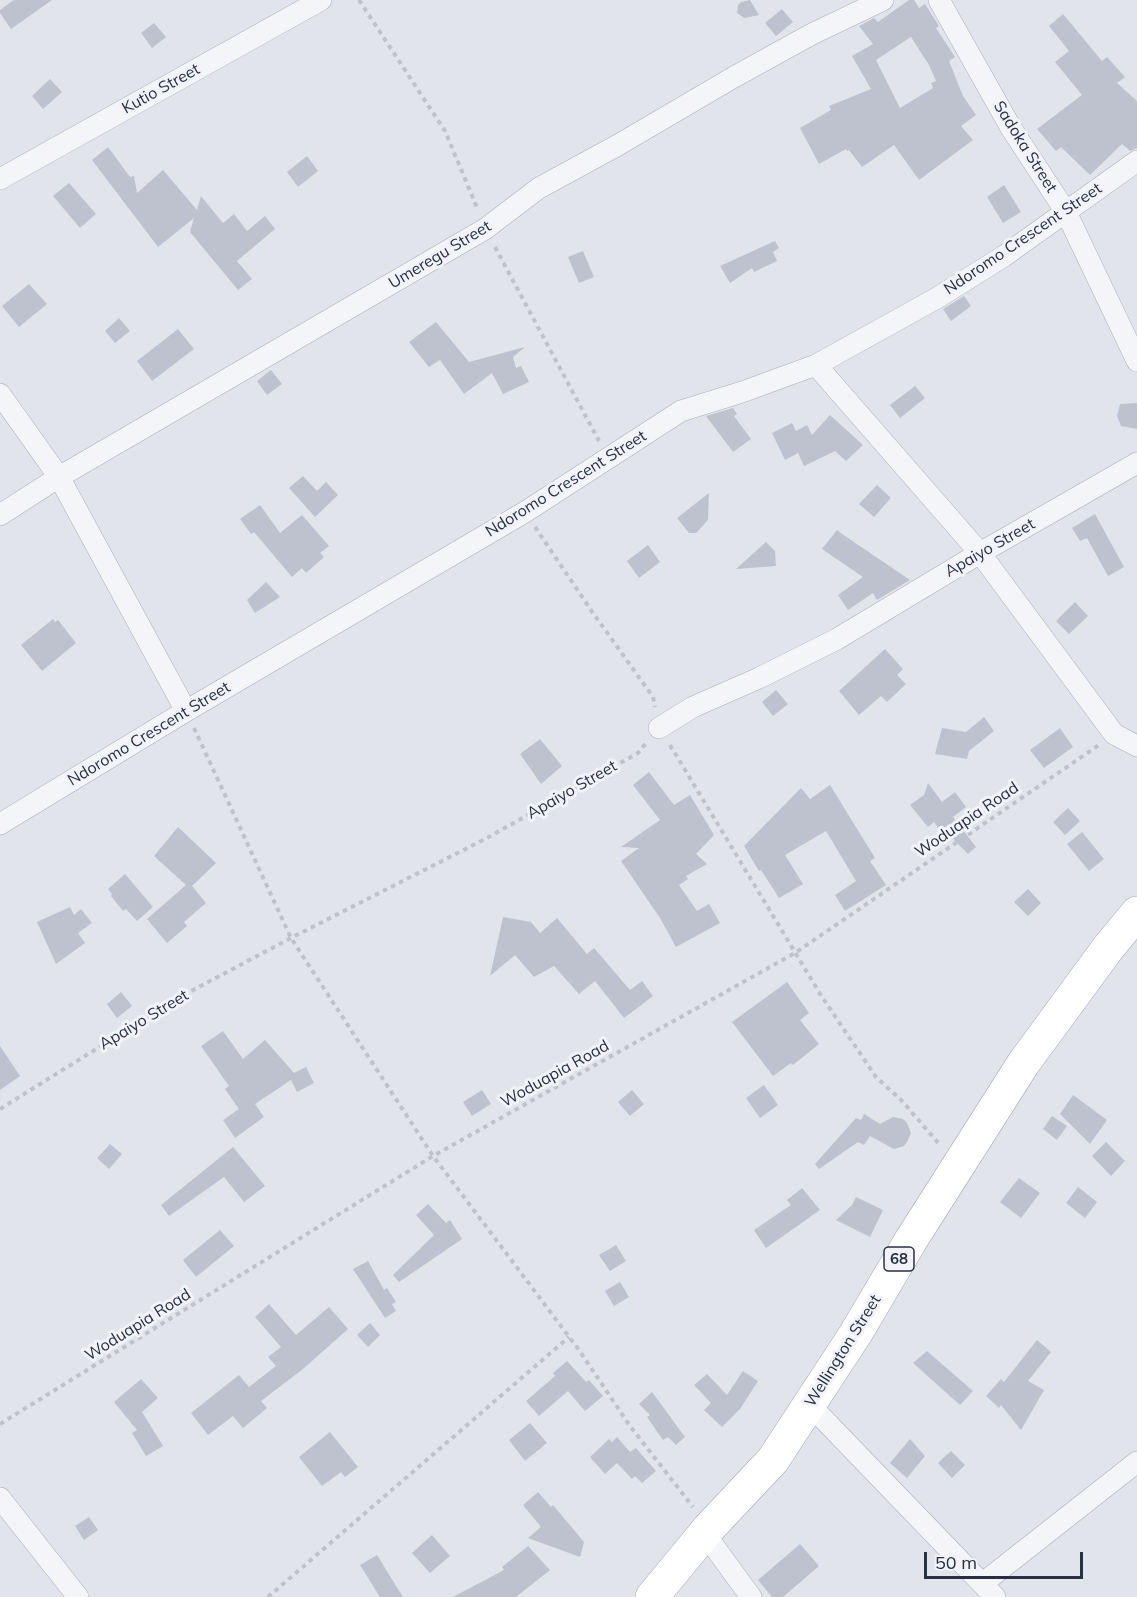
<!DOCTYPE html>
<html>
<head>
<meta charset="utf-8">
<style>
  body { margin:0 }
  #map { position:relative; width:1137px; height:1597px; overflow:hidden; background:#e1e4eb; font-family:Mulish,sans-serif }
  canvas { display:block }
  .scale { position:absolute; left:924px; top:1552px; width:159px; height:27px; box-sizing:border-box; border:3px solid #282f44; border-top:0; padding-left:8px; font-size:18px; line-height:21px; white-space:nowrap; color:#282f44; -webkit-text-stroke:4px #f1f3f8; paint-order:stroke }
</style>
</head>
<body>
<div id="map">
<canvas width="1137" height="1597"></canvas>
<div class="scale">50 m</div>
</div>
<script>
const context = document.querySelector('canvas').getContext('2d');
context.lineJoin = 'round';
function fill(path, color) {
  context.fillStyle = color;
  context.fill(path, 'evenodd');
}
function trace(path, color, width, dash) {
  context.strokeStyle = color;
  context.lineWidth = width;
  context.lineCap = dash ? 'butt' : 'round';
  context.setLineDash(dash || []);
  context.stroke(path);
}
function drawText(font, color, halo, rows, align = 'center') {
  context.font = font + ' Mulish,sans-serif';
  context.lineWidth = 6;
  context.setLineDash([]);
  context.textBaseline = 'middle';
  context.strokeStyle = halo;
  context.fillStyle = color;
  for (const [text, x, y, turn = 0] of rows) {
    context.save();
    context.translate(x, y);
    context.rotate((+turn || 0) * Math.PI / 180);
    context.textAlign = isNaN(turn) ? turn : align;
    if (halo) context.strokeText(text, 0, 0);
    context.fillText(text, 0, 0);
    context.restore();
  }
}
const building = new Path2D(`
  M14 0H52L11 29 0 13V10Z
  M750 0 759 15 744 18 737 13 738 5 741 2Z
  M909 0H914L919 8 925 4 939 26 936 28 955 57 949 61 963 96 976 115 961 126 973 140 919 180 894 145 862 167 849 150 847 151 846 149 819 164 800 128 831 110 829 106 871 89 852 56 873 44 859 26 874 18 878 22ZM911 37 929 65 936 81 931 83 933 88 900 108 876 60Z
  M782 9 793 22 776 36 765 23Z
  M1063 14 1102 61 1107 57 1125 77 1117 83 1137 101V148L1130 151 1122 144 1090 175 1061 147 1056 151 1037 129 1082 95 1055 62 1069 51 1049 26Z
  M154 23 166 37 152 48 141 33Z
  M50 79 62 92 43 109 32 96Z
  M108 147 130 177 134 176 137 193 163 170 197 210 201 196 223 223 234 214 247 231 265 216 275 229 237 261 252 279 238 290 190 232 194 218 158 247 92 160Z
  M307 156 318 171 298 187 287 172Z
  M69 183 96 214 80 228 53 196Z
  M1004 185 1021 212 1003 223 987 197Z
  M775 241 779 248 773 252 777 261 754 272 752 268 730 283 720 266Z
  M583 251 594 277 579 283 568 257Z
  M29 284 47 304 19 327 2 306Z
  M964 296 971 306 951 321 943 309Z
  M119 318 130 331 115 343 105 331Z
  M436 322 469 362 525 347 513 357 516 368 521 366 529 382 503 394 492 373 464 394 440 360 429 367 409 342Z
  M178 329 194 349 152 381 137 361Z
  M271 370 282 384 267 395 257 381Z
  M915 386 925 398 900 418 890 405Z
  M1137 403V429L1121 426 1117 416 1120 404Z
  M733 408 737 414 734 416 751 439 733 452 706 416Z
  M830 415 863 445 846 461 835 451 804 466 798 453 785 460 772 433 792 423 796 431 807 425 812 435Z
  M303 476 317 491 326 482 338 495 315 517 289 488Z
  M877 485 891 498 874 517 859 504Z
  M709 493 708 520 696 533H689L677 518Z
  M260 505 280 533 302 515 329 546 320 553 324 557 306 573 302 568 292 577 254 532 251 534 240 519Z
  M1095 514 1124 567 1108 576 1087 538 1080 541 1072 528Z
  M837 530 845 536 910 580 877 600 873 593 848 610 838 595 863 577 822 549Z
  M766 542 775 551 776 566 736 569Z
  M648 545 660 562 639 578 627 561Z
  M266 582 280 597 255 613 247 600Z
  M1075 602 1088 616 1069 634 1056 621Z
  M53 619 55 622 58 620 76 643 42 671 21 645Z
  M885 649 903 669 897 675 906 684 887 702 881 696 859 715 839 691Z
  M776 690 788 704 773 716 762 702Z
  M984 717 994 731 969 751 967 759 935 754 942 728 966 732Z
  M1060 728 1073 747 1044 768 1030 750Z
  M540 739 562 766 541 784 520 754Z
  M649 772 674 805 690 795 714 835 696 854 707 864 686 876 688 879 679 885 697 911 709 904 720 923 676 947 660 918 621 861 639 848 621 847 660 820 633 785Z
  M928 783 942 802 955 792 966 807 953 817 976 847 968 854 940 826 938 828 934 822 928 827 910 805 924 795Z
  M830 785 875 858 870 861 886 885 845 911 835 895 856 881 826 831 785 855 803 884 779 898 761 870 759 871 744 846 801 788 810 799Z
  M1068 808 1080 821 1065 835 1053 822Z
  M178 827 216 863 192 886 206 903 184 922 187 926 167 943 147 919 186 885 154 856Z
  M1082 832 1104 859 1089 871 1067 844Z
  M125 874 153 907 137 921 126 909 123 911 111 896 112 894 108 889Z
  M1028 889 1041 903 1028 916 1014 902Z
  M70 907 74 915 81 909 92 923 78 933 85 943 56 964 37 922Z
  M503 917 531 922 540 933 557 918 587 954 594 948 630 990 642 981 653 996 624 1018 595 981 579 994 554 966 534 977 515 955 490 976Z
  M787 982 809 1013 800 1020 819 1044 793 1065 791 1063 773 1076 732 1022Z
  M121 992 132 1006 117 1018 107 1004Z
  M223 1031 243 1059 265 1040 294 1073 306 1067 314 1083 297 1092 291 1080 255 1104 264 1117 235 1138 223 1120 239 1109 225 1089 229 1086 201 1046Z
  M0 1046 20 1076 0 1090Z
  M764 1085 778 1105 760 1118 746 1098Z
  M482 1090 491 1104 472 1116 463 1102Z
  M632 1090 644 1104 630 1116 618 1102Z
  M1073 1095 1107 1120 1090 1144 1060 1114Z
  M864 1114 880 1124 893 1117 903 1119 907 1123 911 1133 907 1142 904 1146 894 1149 870 1136 864 1145 858 1142 819 1169 815 1164 856 1118 861 1120Z
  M1052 1116 1067 1126 1057 1140 1043 1129Z
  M1106 1142 1125 1161 1111 1176 1092 1156Z
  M110 1144 122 1154 109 1169 97 1158Z
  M233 1147 265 1186 244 1202 224 1177 169 1216 161 1205Z
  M1019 1178 1040 1193 1021 1218 1000 1202Z
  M1078 1187 1097 1202 1085 1218 1066 1203Z
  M802 1188 820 1210 766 1248 754 1230 791 1205 787 1200Z
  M856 1197 883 1210 870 1237 836 1220 852 1205Z
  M428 1204 446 1223 450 1220 462 1239 399 1282 393 1275 434 1235 416 1215Z
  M220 1230 234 1246 196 1277 183 1260Z
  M616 1245 626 1261 610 1271 599 1255Z
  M368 1261 384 1290 387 1288 396 1302 392 1304 396 1311 385 1318 353 1269Z
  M620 1282 629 1297 614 1306 605 1291Z
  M269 1304 296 1335 329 1307 348 1329 303 1369 261 1401 267 1408 243 1428 233 1416 208 1435 191 1413 239 1375 249 1387 276 1366 268 1357 281 1347 255 1317Z
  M370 1323 380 1335 368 1347 357 1335Z
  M1037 1340 1051 1352 1028 1381 1044 1390 1021 1430 1001 1405 999 1408 986 1396 1001 1379 1004 1382Z
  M927 1351 973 1391 960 1405 913 1363Z
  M567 1361 586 1382 589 1380 603 1396 585 1411 568 1391 539 1416 526 1401 555 1376 553 1373Z
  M743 1371 758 1381 740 1409 722 1427 704 1410 711 1403 694 1385 707 1374 727 1395Z
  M141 1379 158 1398 142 1412 163 1446 146 1456 132 1433 137 1430 114 1402Z
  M652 1392 685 1437 676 1445 668 1437 663 1440 647 1417 650 1415 639 1404Z
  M530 1423 547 1443 525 1461 509 1440Z
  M330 1432 358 1467 345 1477 341 1472 322 1486 299 1457Z
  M617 1437 630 1452 636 1448 656 1471 642 1483 635 1476 632 1479 617 1463 605 1474 590 1457 609 1439 612 1442Z
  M910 1439 925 1456 907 1478 890 1463Z
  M951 1451 965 1465 952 1478 938 1463Z
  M538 1492 551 1507 553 1505 584 1542 580 1557 528 1538 541 1527 523 1505Z
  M89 1517 98 1530 84 1540 75 1526Z
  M432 1535 450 1556 430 1573 412 1553Z
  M800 1544 819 1566 783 1597H772L758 1580Z
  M528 1546 550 1570 516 1597H453L504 1570 502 1567Z
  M377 1555 393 1581 403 1597H380L360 1565Z`);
const path = new Path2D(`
  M359 0 445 131 478 210
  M495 247 599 441
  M535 527 593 613 653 697 655 707
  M194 728 291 938 433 1156 579 1350 630 1426 693 1507
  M670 745 822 997 876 1077 902 1101 940 1145
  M0 1109 178 998 291 938 487 838 638 753 646 743
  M0 1424 433 1156 795 953 1099 745
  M268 1597 569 1337`);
const street = new Path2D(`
  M939 0 1011 128 1066 212 1137 361
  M0 179 321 0
  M816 365 980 553 1114 734 1137 746
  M0 394 59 477 186 711
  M0 515 59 477 485 229 539 188 618 145 734 77 812 34 883 0
  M659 728 693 707 759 678 837 639 980 553 1137 463
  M0 824 186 711 525 512 681 411 742 392 816 365 937 298 1004 256 1137 161
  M809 1404 995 1597
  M0 1498 78 1597
  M705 1534 751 1597
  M983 1583 1137 1462`);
const primary = new Path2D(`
  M652 1597 709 1528 773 1460 856 1333 911 1240 1023 1064 1108 948 1137 913`);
const shields = [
  [899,1259,30]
];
const shieldNames = [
  ["68",899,1259]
];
const streetNames = [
  ["Kutio Street",161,89,-29],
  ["Sadoka Street",1025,147,58],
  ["Ndoromo Crescent Street",1023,239,-34],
  ["Umeregu Street",440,255,-31],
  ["Ndoromo Crescent Street",566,484,-32],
  ["Apaiyo Street",990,548,-30],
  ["Ndoromo Crescent Street",149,734,-31],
  ["Apaiyo Street",572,790,-30],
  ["Woduapia Road",967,820,-34],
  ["Apaiyo Street",144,1020,-31],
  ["Woduapia Road",555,1074,-29],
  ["Woduapia Road",138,1325,-32],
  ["Wellington Street",843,1351,-58]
];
fill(building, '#bec2ce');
trace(street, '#aaaeb9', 22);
trace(primary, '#a0a6b8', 34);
trace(path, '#bfc2ca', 4, [4.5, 4.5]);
trace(street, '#f4f5f9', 21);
trace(primary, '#fff', 33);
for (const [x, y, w] of shields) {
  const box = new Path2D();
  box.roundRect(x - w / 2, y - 12, w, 24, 4.5);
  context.fillStyle = '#f1f3f8';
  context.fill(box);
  trace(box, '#282f44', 1.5);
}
drawText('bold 15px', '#282f44', null, shieldNames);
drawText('16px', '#282f44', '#f1f3f8', streetNames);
</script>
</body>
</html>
